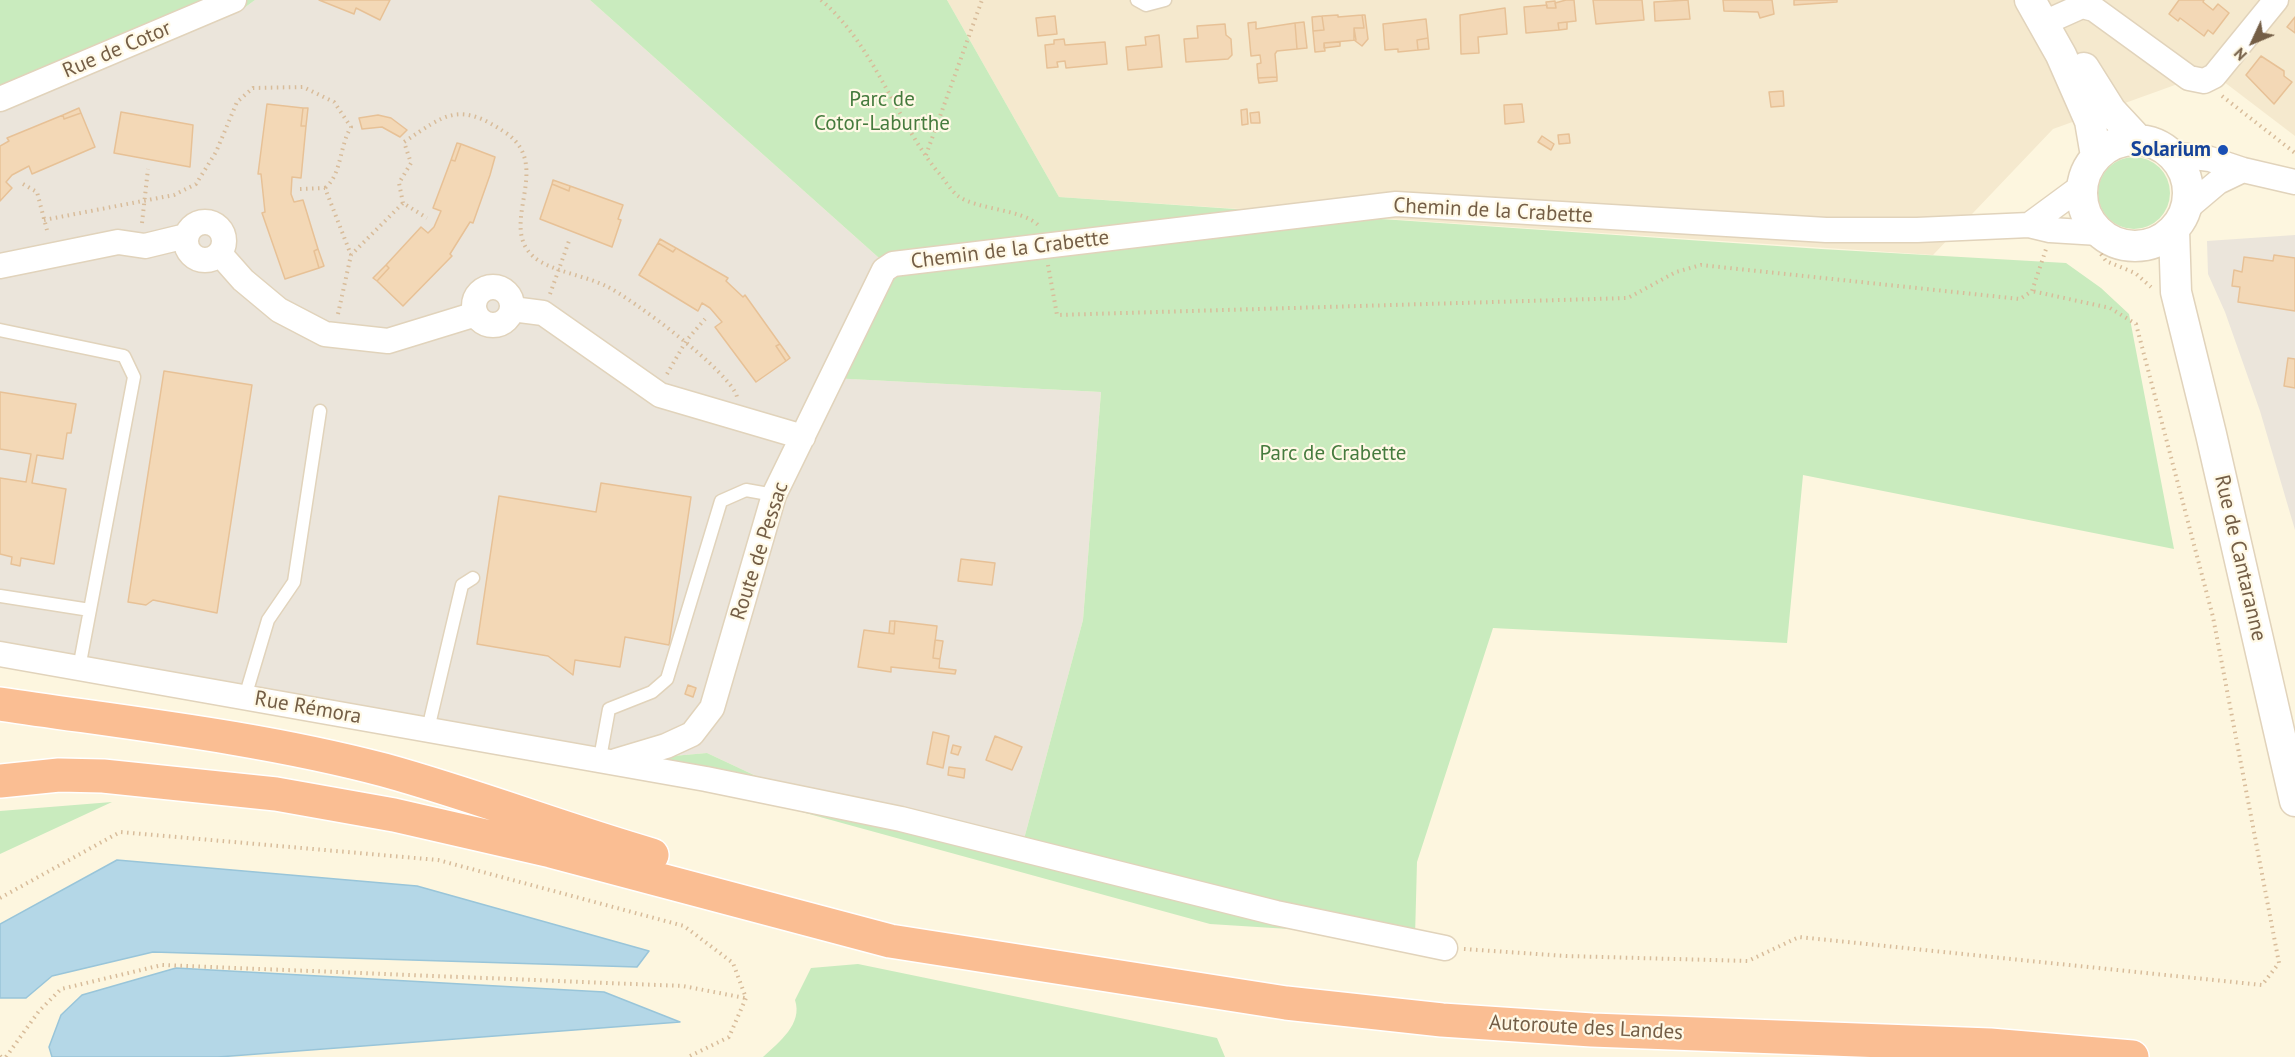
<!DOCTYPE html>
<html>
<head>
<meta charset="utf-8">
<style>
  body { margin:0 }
  #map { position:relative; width:2295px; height:1057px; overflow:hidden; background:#fdf6df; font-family:"PT Sans",sans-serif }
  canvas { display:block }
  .north { position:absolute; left:2223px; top:12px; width:60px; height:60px; -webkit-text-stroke:4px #fff9e6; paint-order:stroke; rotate:226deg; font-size:16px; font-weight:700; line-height:24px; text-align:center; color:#745e46 }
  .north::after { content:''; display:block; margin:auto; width:21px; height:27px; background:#745e46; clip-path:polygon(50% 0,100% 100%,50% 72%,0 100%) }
</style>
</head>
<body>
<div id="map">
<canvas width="2295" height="1057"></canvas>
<div class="north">N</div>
</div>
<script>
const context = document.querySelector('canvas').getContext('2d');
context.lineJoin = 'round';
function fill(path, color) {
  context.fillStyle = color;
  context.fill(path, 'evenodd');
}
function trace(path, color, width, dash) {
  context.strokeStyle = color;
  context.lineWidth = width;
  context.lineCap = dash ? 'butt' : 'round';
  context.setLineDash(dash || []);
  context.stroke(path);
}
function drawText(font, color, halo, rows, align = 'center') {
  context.font = font + ' "PT Sans",sans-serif';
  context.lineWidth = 4.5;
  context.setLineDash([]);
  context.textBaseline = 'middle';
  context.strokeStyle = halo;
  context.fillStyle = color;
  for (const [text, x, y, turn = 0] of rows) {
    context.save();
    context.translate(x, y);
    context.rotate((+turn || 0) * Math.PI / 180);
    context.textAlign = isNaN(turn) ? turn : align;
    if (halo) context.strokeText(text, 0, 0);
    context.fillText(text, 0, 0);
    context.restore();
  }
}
const residential = new Path2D(`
  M947 0H2295V136L2211 72 2053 129 1933 255 1059 197Z`);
const industrial = new Path2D(`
  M255 0H590L888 266 832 378 1101 392 1083 620 1024 839 756 776 707 753 616 761 0 654V112L240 11Z
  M2295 235V530L2260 411 2225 312 2208 274 2207 241Z`);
const green = new Path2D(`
  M0 0H255L240 11 0 112Z
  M590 0H947L1059 197 1821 249 2066 263 2101 288 2129 314 2174 549 1803 475 1787 643 1493 628 1417 862 1415 937 1210 924 616 761 707 753 756 776 1024 839 1083 620 1101 392 831 378 888 266Z
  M2098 193a36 36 0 1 1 72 0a36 36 0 1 1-72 0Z
  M112 802 0 854V811Z
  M858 964 1217 1038 1225 1057H763C779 1042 803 1024 795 1000L811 968Z`);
const water = new Path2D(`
  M117 860 417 886 649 951 637 967 153 952 52 976 26 998H0V924Z
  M176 968 604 992 680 1022 218 1057H52L49 1047 61 1015 82 995Z`);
const building = new Path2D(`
  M319 0H390L380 20 356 8 354 14Z
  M1566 0H1574L1576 21 1558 23 1559 30 1526 33 1524 7 1547 5V8H1556L1555 3Z
  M1593 0H1642L1644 20 1596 24Z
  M1688 0 1690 19 1655 21 1654 2Z
  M1723 0H1772L1774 14 1760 18 1758 12 1724 11Z
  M1794 0H1837V2L1794 5Z
  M2179 0H2204L2203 2 2213 10 2218 4 2229 13 2213 34 2208 30 2204 36 2180 18 2178 21 2169 14Z
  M1555 1 1556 8H1547L1546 2Z
  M1505 8 1507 34 1478 37 1479 53 1461 54 1460 15Z
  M1338 15V17L1362 15 1364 28H1354L1356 40 1324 43 1325 51 1315 52 1313 31 1324 30 1322 16Z
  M1362 15H1365L1368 39 1362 46 1354 40V28H1364Z
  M1055 16 1057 34 1038 36 1036 18Z
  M1322 16 1324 30 1313 31 1312 17Z
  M2295 17V33L2287 27Z
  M1426 19 1428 38 1417 40 1418 50 1398 52V49L1385 50 1383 24Z
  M1256 22V29L1295 23 1297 49 1277 51 1275 54 1277 77 1258 78 1257 64 1261 63 1260 55 1251 56 1248 23Z
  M1304 22 1307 48 1297 49 1295 23Z
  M1567 22V29L1559 30 1558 23Z
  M1225 24 1226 35 1231 39 1232 55 1228 59 1186 62 1184 39 1198 38 1197 26Z
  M1159 35 1162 67 1128 70 1126 47 1146 45 1145 37Z
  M1428 38 1429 49 1418 50 1417 40Z
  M1064 39 1065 45 1105 42 1107 64 1066 68 1065 61 1057 62 1058 67 1047 68 1045 45 1054 44V40Z
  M1340 42V46L1324 48V43Z
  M2261 56 2284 71V76L2292 82 2274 104 2246 75Z
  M1277 77V81L1259 83 1258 78Z
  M1783 91 1784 106 1771 107 1769 92Z
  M267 104 303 108 301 126H306L301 178 292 177 291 194 294 202 303 200 318 249 314 251 319 268 285 279 262 213 265 212 261 174H258Z
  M1522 104 1524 122 1505 124 1504 105Z
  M79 108 81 113 64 119 63 115Z
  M303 108H308L306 126H301Z
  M1247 109 1248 124 1242 125 1241 110Z
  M121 112 193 125 190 167 114 153Z
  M1259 112 1260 123H1251L1250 113Z
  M81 113 95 147 32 174 29 166 12 175 6 182 12 188 0 201V146L9 141 7 138 63 115 64 119Z
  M378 115 391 118 407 130 400 137 382 127 362 129 359 118Z
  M1569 134 1570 143 1559 144 1558 135Z
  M1542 136 1554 144 1551 150 1538 142Z
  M457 143 461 144 455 161 451 160Z
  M461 144 495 157 490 175 473 223 470 222 450 254 452 256 403 306 377 281 389 268 386 265 421 227 428 233 434 227 441 211 433 208 451 160 455 161Z
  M553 180 570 186 569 191 552 184Z
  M552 184 569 191 570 186 623 205 618 219 621 220 612 247 540 219Z
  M660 239 676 248 673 252 658 243Z
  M658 243 673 252 676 248 728 278 726 281 743 297 745 295 780 344 776 346 786 361 756 382 715 327 722 322 710 308 702 303 698 311 639 275Z
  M318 249 324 266 319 268 314 251Z
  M2274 255 2295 258V311L2238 302 2240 287 2232 286 2234 270 2242 272 2244 257 2273 261Z
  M386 265 389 268 377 281 373 278Z
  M780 344 790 358 786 361 776 346Z
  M2288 358 2295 359V388L2284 386Z
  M164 371 252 385 217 613 153 600 146 605 128 602Z
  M0 392 76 404 71 433H67L63 459 37 455 32 483 66 489 54 564 21 558 20 566 11 564 12 557 0 554V478L26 482 31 454 0 449Z
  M601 483 691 497 669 645 625 637 620 667 575 660 573 675 548 656 477 644 499 496 596 512Z
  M961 559 995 563 992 585 958 581Z
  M890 621H895L894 634 889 633Z
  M895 621 937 626 933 658 940 659 939 668 956 670 955 674 891 667V672L858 667 864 630 894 634Z
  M935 640 943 641 940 659 933 658Z
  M688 685 696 688 693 697 685 694Z
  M933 732 949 736 943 768 927 764Z
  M995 736 1022 747 1012 770 986 760Z
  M953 745 961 747 958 755 951 753Z
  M949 767 965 769 964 778 948 775Z`);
const path = new Path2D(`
  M821 0C874 45 894 117 937 171 944 178 950 190 958 196 977 210 1024 209 1039 226
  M2222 96 2295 153
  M926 155 982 0
  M23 184 37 192 48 234
  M300 189 325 188 351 255
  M403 203 399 183 411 163 404 142C446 114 459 101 506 133 557 168 490 232 541 262 561 273 585 276 606 286 631 298 731 372 737 397
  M44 220 174 195 196 184 216 152 237 102 253 88 303 87 334 102 351 127C339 147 342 174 325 188
  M142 223 148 169
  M2101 254 2106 261 2135 273 2151 287
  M1048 265 1057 315 1628 298 1676 272 1701 265 2020 299 2032 291 2046 249
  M550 294 569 241
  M338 314 351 255 403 203 427 218
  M667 374 686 341 705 319
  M0 898 120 832 438 860 684 926 733 963 746 998 729 1037 688 1057
  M1464 949 1566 956 1748 961 1799 937 2262 985 2279 963 2213 617 2136 324 2110 308 2032 291
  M0 1056 1 1057
  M6 1057 39 1011 61 989 162 965 683 986 745 998`);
const service = new Path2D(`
  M1137 0 1146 5 1165 0
  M0 330 124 356 134 377 79 668
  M0 596 90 610
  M245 697 268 620 294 582 320 411
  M428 729 462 585 473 578
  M600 758 609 709 652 692 667 679 721 501 746 490 774 495`);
const minor = new Path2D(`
  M2044 23 2082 6 2094 9 2189 78 2204 81 2214 76 2276 0
  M0 99 234 0
  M2170 154 2210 159 2243 170 2295 182
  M2186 209 2218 182 2243 170
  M186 241a19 19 0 1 1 38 0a19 19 0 1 1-38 0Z
  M2029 225 2082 186
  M220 254 243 280 279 310 325 334 388 341 476 314
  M0 266 118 242 145 246 186 236
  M474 306a19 19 0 1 1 38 0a19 19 0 1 1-38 0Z
  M512 309 543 313 660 395 803 437
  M0 654 706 779 901 819 1276 913 1445 948
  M616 761 666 746 692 734 712 708 774 495 884 270 893 264 1396 204 1826 230H1917L2029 225 2050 230 2099 233`);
const tertiary = new Path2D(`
  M2030 0 2061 55 2090 121 2096 156
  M2084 68 2111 111 2138 140
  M2082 193a53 53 0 1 1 106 0a53 53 0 1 1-106 0Z
  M2174 229 2176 292 2211 434 2295 801`);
const motorway = new Path2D(`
  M0 704C128 723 259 737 384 770 475 795 562 829 652 855
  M0 781 59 775 103 776 276 794 394 815 551 851 890 941 1286 1003 1442 1020 1592 1030 1990 1045 2132 1057`);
const markers = [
  [2223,150,6,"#1a4fb4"]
];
const streetNames = [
  ["Rue de Cotor",117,50,-23],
  ["Chemin de la Crabette",1493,211,3],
  ["Chemin de la Crabette",1010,250,-7],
  ["Route de Pessac",760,551,-72],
  ["Rue de Cantaranne",2240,558,77],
  ["Rue Rémora",308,708,10],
  ["Autoroute des Landes",1586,1028,3]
];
const parkNames = [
  ["Parc de",882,100],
  ["Cotor-Laburthe",882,124],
  ["Parc de Crabette",1333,454]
];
const transitNames = [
  ["Solarium",2211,150]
];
fill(residential, '#f5e9ce');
fill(industrial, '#ebe5db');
fill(green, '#c9ebbe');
fill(water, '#b4d7e7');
trace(water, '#99c5d9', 1.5);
fill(building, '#f3d8b6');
trace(building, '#e7c196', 1.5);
trace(service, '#e1d3bb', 15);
trace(minor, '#e1d3bb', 27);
trace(tertiary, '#e1d3bb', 33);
trace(motorway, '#fff', 36);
trace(path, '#d8bc9a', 4, [1.5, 4.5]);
trace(service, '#fff', 12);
trace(minor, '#fff', 24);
trace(tertiary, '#fff', 30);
trace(motorway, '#fabe93', 33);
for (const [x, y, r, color] of markers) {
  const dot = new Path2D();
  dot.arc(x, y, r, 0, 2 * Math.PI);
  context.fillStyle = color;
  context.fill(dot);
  trace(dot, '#fff9e6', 2);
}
drawText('21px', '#745e46', '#fff9e6', streetNames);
drawText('21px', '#467b3e', '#fff9e6', parkNames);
drawText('bold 21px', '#164399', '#fff9e6', transitNames, 'right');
</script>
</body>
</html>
